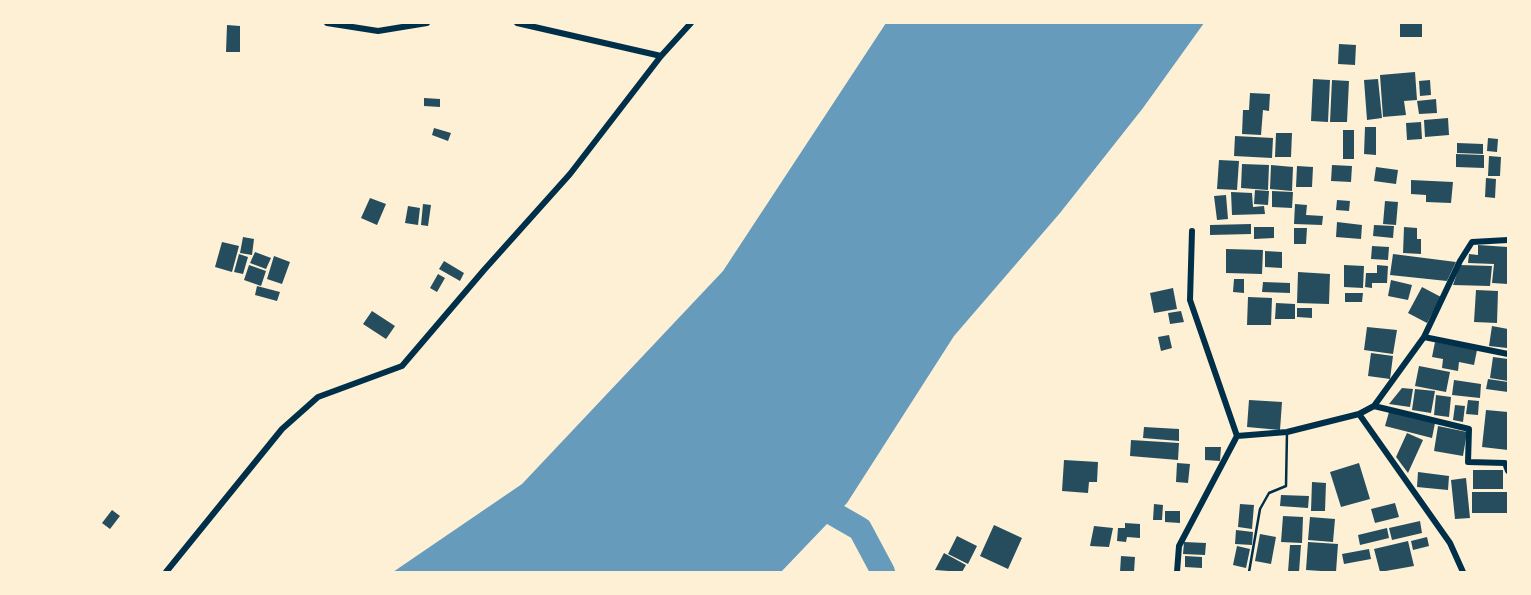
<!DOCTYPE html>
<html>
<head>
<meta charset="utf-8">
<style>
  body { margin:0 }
  #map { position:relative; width:1531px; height:595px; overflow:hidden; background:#fdf0d5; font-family:"DejaVu Sans",sans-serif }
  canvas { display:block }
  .frame { position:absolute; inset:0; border:24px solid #fdf0d5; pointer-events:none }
</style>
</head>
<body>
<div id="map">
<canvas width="1531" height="595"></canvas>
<div class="frame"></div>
</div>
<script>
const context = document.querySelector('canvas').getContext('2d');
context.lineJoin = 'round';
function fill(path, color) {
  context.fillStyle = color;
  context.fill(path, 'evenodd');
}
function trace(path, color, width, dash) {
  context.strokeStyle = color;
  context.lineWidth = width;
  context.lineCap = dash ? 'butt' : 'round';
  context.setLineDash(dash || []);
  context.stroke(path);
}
const water = new Path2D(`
  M886 23H1204L1143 108 1060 213 954 336 847 503 781 572H393L522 484 723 271Z`);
const river = new Path2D(`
  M806 498 860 529 883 572`);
const building = new Path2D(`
  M1400 23H1422V37H1400Z
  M227 25 240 26V52H226Z
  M1339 44 1356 45 1355 65 1338 64Z
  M1415 72 1417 100 1404 101 1406 115 1383 117 1380 75Z
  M1313 79 1330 80 1328 122 1311 121Z
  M1378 79 1382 118 1367 120 1364 80Z
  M1332 80 1349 81 1347 122H1330Z
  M1430 80 1431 95 1420 96 1419 81Z
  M1250 93 1270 94 1269 111 1263 110 1261 135 1242 134 1243 110H1249Z
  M424 98 440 99V107L424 106Z
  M1436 99 1437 113 1419 114 1417 101Z
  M1448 118 1449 135 1425 137 1424 120Z
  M1421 122 1422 139 1407 140 1406 123Z
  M1365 127H1376V155L1364 154Z
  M434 128 451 133 448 141 432 135Z
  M1343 130H1354V159H1343Z
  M1276 133H1292L1291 157H1275Z
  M1235 136 1273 138 1272 158 1234 156Z
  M1488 138 1498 139 1497 152 1487 151Z
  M1457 143 1483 144V154L1457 153Z
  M1456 154 1484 155V168L1456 167Z
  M1489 156 1501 157 1500 176H1488Z
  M1219 160 1239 161 1237 190 1217 189Z
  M1242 164 1269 165 1268 190 1241 188Z
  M1271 165 1293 167 1292 191 1270 189Z
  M1332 165 1352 166 1351 182 1331 181Z
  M1297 166 1313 167 1312 187H1296Z
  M1376 167 1398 170 1396 184 1374 181Z
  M1486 178 1496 179 1495 198 1485 197Z
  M1411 180 1453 182 1451 203 1426 202V195L1411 194Z
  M1255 190 1269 191 1268 205 1254 204Z
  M1272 191 1293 192 1292 208 1272 207Z
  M1231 192 1252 193 1253 207 1264 206 1265 214 1232 215Z
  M1226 195 1228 219 1217 220 1214 196Z
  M370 198 386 204 377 225 361 218Z
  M1337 200 1350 201 1349 211 1336 210Z
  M1385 201 1398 202 1396 225 1383 224Z
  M423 204 431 205 428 226 421 225Z
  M1295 204 1307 205 1306 215 1323 216 1322 225 1294 224Z
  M408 206 420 208 418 225 405 223Z
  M1337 222 1362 225 1361 239 1336 237Z
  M1251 224V234L1210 235V225Z
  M1374 225 1394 226 1393 238 1373 236Z
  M1254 227H1274V238L1254 239Z
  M1404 227 1417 228V239H1421V254L1403 253Z
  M1294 228H1307L1306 244H1294Z
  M243 237 254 239 252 255 240 253Z
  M222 242 239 246 232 272 215 267Z
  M1478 245 1508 247V284L1492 283 1494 264 1468 263 1469 254 1478 255Z
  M1372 246 1389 247 1388 260 1371 259Z
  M1226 249 1263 250 1262 274 1226 273Z
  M1265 251 1282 252V268L1265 267Z
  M255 252 271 258 266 269 250 263Z
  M239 254 248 257 243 274 234 272Z
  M1393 254 1456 262 1447 281 1390 275Z
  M274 256 290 262 282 284 267 279Z
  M444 261 464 273 460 281 439 269Z
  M249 265 266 271 261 286 244 280Z
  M1344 265 1364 266 1363 288 1344 287Z
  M1377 265 1388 266 1387 283H1372V288L1365 287 1366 273H1377Z
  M1460 265 1492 266 1490 286 1453 285Z
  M1298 272 1330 274 1329 304 1297 303Z
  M438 274 445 278 437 292 430 288Z
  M1234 279H1244V293L1233 292Z
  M1391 280 1412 285 1408 300 1388 296Z
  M1263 282 1290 283V293L1262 292Z
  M257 286 280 292 277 301 255 295Z
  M1422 287 1441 297 1427 323 1408 313Z
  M1173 288 1177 309 1154 313 1150 293Z
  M1476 290 1498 291 1497 323 1474 322Z
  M1345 293H1363L1362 302H1345Z
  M1248 297 1272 298 1271 325H1247Z
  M1276 303 1295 304V319H1275Z
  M1297 308H1312V318L1297 317Z
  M372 311 395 326 386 339 363 324Z
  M1181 311 1184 322 1170 324 1168 313Z
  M1492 326 1508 329 1507 348 1489 346Z
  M1367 327 1397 330 1393 354 1364 350Z
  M1169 335 1172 348 1161 351 1158 337Z
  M1435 342 1477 350 1474 365 1459 362 1458 371 1442 368 1443 359 1432 357Z
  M1371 353 1393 356 1390 379 1368 376Z
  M1493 357 1508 359V381L1490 378Z
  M1419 366 1450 372 1446 392 1415 386Z
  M1488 379 1508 382V392L1486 389Z
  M1454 380 1481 384 1480 398 1452 395Z
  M1402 388 1413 389 1410 407 1389 404Z
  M1415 389 1435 391 1431 413 1412 410Z
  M1436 395 1451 397 1449 417 1434 415Z
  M1249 400 1282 402 1280 430 1247 427Z
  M1468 400 1479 401 1478 415 1466 414Z
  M1455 405 1465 406 1463 422 1453 420Z
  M1486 410 1508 412V450L1482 447Z
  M1389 412 1435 423 1432 438 1385 426Z
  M1438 426 1467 432 1463 456 1434 451Z
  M1144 427 1179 429V441L1143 438Z
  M1407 433 1423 440 1408 473 1396 457Z
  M1131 440 1179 443 1178 460 1130 456Z
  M1205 447H1221L1220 461 1205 460Z
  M1064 460 1098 462 1097 482H1089L1088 493 1062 491Z
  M1177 463 1190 464 1188 483 1176 482Z
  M1359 463 1370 499 1341 507 1330 472Z
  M1473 470H1503V489H1473Z
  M1418 472 1449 476 1448 490 1417 487Z
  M1466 478 1470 518 1455 519 1451 480Z
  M1312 482 1326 483 1325 511H1311Z
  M1472 492H1508V513H1472Z
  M1281 495 1309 496 1308 508 1280 506Z
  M1395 503 1399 517 1375 523 1371 509Z
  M1154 504 1163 505 1162 520H1153Z
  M1240 504 1254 505 1252 529 1238 527Z
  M112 510 120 516 110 529 102 523Z
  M1165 511H1180V523L1165 522Z
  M1283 516 1303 517 1302 543 1281 542Z
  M1310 517 1335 519 1333 542 1308 540Z
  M1420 521 1422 533 1392 540 1389 528Z
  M1125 523 1140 524V538L1127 537 1126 542 1117 541 1118 528H1125Z
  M994 525 1022 538 1008 569 980 556Z
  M1094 526 1113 528 1109 547 1090 546Z
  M1387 528 1389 538 1360 545 1358 535Z
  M1236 530 1253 532 1252 545 1235 544Z
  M1260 534 1276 537 1271 564 1255 561Z
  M957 536 977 546 968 564 948 554Z
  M1427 537 1429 546 1413 550 1411 541Z
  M1408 541 1414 566 1380 572 1374 549Z
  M1184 542 1206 543 1205 555 1183 554Z
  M1308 542 1338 544 1336 572 1306 570Z
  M1290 545H1301L1299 572H1288Z
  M1237 546 1250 549 1246 568 1233 565Z
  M1369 549 1371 559 1344 564 1342 554Z
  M944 553 966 565 962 572 935 570Z
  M1121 556 1135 557 1134 572H1120Z
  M1185 556 1202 557V568L1185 567Z`);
const service = new Path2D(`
  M1249 572 1260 509 1269 493 1286 486 1287 432`);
const minor = new Path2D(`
  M327 23 378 31 427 23
  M517 23 661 56
  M1424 337 1508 354
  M1374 406 1469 429 1468 462 1505 463 1508 471
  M1359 414 1450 543 1463 572
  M1237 436 1287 432 1359 414 1374 406 1424 337 1460 261 1472 242 1508 240
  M166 572 282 429 318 397 402 366 484 270 570 174 661 56 691 23
  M1177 572 1179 546 1237 436 1190 300 1192 231`);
fill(water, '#669bbc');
trace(river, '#669bbc', 24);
fill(building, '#264d5e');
trace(service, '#003049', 2.5);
trace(minor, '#003049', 6);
</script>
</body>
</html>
